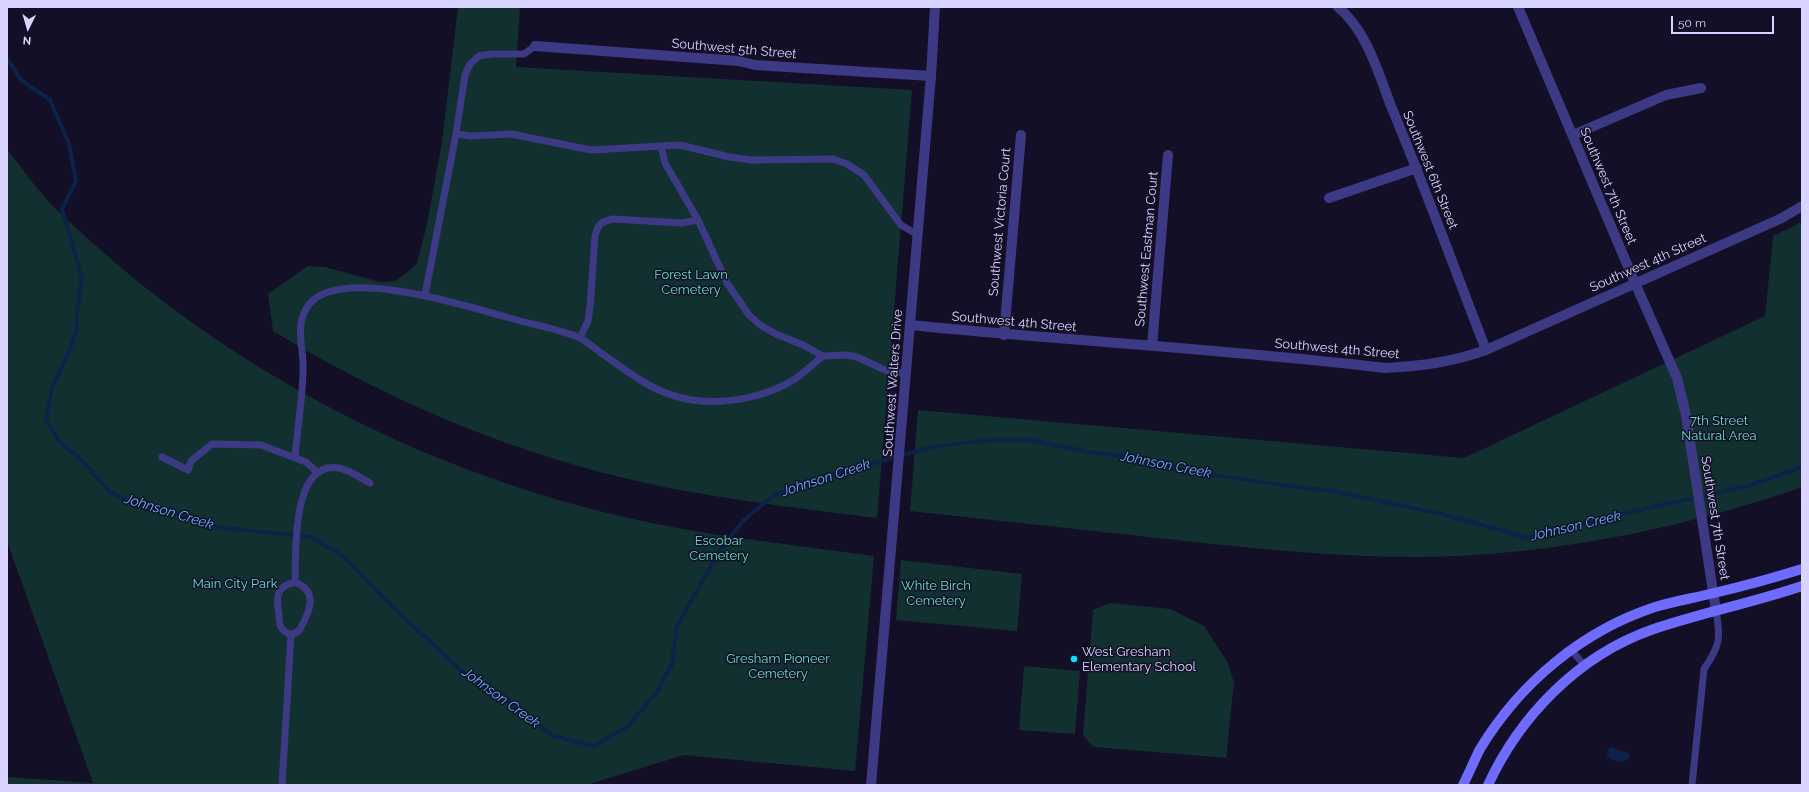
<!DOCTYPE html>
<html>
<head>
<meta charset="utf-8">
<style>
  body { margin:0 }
  #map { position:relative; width:1809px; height:792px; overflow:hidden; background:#130f26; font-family:Raleway,sans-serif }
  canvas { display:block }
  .frame { position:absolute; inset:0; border:8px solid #d9d4ff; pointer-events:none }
  .north { position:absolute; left:8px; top:8px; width:40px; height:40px; -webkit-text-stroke:3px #130f26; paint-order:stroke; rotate:185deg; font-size:11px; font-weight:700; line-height:16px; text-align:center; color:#d9d4ff }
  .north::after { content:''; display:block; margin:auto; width:14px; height:18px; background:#d9d4ff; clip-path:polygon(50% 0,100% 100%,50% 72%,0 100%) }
  .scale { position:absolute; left:1671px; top:16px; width:103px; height:18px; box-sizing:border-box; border:2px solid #d9d4ff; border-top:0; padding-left:5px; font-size:12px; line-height:14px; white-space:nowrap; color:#d9d4ff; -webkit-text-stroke:3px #130f26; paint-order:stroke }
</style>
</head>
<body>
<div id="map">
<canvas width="1809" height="792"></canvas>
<div class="frame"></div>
<div class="north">N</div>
<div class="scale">50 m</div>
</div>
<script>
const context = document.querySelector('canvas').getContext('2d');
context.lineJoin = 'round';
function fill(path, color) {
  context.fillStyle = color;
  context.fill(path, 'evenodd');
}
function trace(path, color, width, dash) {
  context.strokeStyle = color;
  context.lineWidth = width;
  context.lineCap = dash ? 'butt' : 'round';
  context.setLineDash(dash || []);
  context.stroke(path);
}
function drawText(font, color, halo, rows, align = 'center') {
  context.font = font + ' Raleway,sans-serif';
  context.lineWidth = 3;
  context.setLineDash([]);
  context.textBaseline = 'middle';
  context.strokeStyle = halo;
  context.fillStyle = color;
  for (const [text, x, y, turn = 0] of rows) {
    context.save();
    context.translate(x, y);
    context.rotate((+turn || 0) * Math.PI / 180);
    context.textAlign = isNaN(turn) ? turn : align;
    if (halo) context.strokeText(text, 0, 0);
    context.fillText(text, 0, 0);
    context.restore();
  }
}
const green = new Path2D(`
  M458 7H520L516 67 912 90 877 518C792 507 704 498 620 477 497 447 382 397 273 331L268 294 308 266 325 267 380 282 395 281 409 271 417 263 427 224 442 142Z
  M7 149C22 168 36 189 54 207 78 231 105 254 131 276 273 392 442 474 620 516 703 536 789 544 874 556L855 771 684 755 586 785H7V777L93 783 7 541Z
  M1802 222V487C1689 526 1576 550 1456 556 1363 560 1269 550 1176 540 1088 530 999 521 910 511L918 410 1464 458 1765 316 1773 236Z
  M901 560 1022 574 1017 631 896 620Z
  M1110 603 1171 609 1204 626 1228 663 1234 683 1226 758 1093 747 1083 735 1093 610Z
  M1024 666 1080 671 1075 734 1019 730Z`);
const water = new Path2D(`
  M1613 747 1621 751 1628 752 1630 757 1623 762 1612 760 1607 755 1608 749Z`);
const stream = new Path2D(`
  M7 58 21 80 50 100 69 144 76 181 62 209 82 277 77 312V329L68 354 52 388 46 420 59 441 83 462 110 492 125 500 170 510 205 526 312 537 346 558 385 600 462 671 503 696 553 736 594 746 627 727 657 692 672 664 677 626 720 550 744 520 774 495 855 468 933 447 990 440H1030L1088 452 1146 459 1179 470 1296 487 1332 491 1442 514 1528 538 1626 513 1748 486 1802 467`);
const service = new Path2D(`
  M456 134 470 136 511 134 591 150 680 145 729 157 752 160 833 159 847 164 864 175 901 225 918 235
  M661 146 665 163 698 220
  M425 295 456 134 465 75 470 64 479 56 492 54H524L535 46
  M580 338 588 321 590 307 595 236C598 223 601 222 613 219L681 223 698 220 727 283 749 315 760 325 776 334 803 345 823 356 846 355 857 357 885 370 906 374
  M162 457 188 470 191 461 212 444 261 445 306 462 318 473
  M295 458C297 429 303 398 303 369 304 349 295 329 306 309 331 262 466 306 506 317 529 324 555 328 578 337 587 341 596 350 604 355 634 376 655 394 692 400 725 405 767 397 795 379 805 372 814 363 823 356
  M295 582C296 553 291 460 339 468 349 470 361 478 370 483
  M295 582C320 592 309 613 299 631L291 635C289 634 285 632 283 630 280 627 279 620 279 615 276 597 275 587 295 582Z
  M1571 650 1585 666
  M282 785 291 635
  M1692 785 1704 669C1720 646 1721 638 1716 611`);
const minor = new Path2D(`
  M1338 7C1368 32 1379 76 1393 111 1426 190 1455 270 1486 350
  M1518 7 1635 283 1677 378 1686 415 1716 611
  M535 46 739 61 755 65 931 76
  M1573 135 1666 95 1701 88
  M1329 198 1417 168
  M910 325C1068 341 1228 349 1386 368 1422 366 1452 362 1486 350L1782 218 1802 206
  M1004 335 1021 135
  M1152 346 1168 155`);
const tertiary = new Path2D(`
  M871 785 931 76 935 7`);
const secondary = new Path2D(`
  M1463 785C1469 773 1474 761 1480 749 1520 683 1582 631 1655 607 1675 601 1694 598 1714 593 1744 586 1773 578 1802 569
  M1488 785C1520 716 1578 656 1651 630 1700 613 1752 603 1802 586`);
const markers = [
  [1074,659,4,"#00e5ff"]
];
const streetNames = [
  ["Southwest 5th Street",734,49,5],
  ["Southwest 6th Street",1430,170,68],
  ["Southwest 7th Street",1608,186,67],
  ["Southwest Victoria Court",1000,222,-85],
  ["Southwest Eastman Court",1147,249,-85],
  ["Southwest 4th Street",1648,263,-24],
  ["Southwest 4th Street",1014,322,5],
  ["Southwest 4th Street",1337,349,5],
  ["Southwest Walters Drive",893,383,-86],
  ["Southwest 7th Street",1715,518,81]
];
const parkNames = [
  ["Forest Lawn",691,275],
  ["Cemetery",691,290],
  ["7th Street",1719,421],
  ["Natural Area",1719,436],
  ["Escobar",719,541],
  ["Cemetery",719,556],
  ["Main City Park",235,584],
  ["White Birch",936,586],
  ["Cemetery",936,601],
  ["Gresham Pioneer",778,659],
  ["Cemetery",778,674]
];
const poiNames = [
  ["West Gresham",1082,652],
  ["Elementary School",1082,667]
];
const waterNames = [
  ["Johnson Creek",1166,465,11],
  ["Johnson Creek",826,478,-18],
  ["Johnson Creek",169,512,17],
  ["Johnson Creek",1576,526,-13],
  ["Johnson Creek",501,698,36]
];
fill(green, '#12302f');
fill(water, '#0c2248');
trace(stream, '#0c2248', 4);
trace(service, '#3d3a85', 7);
trace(minor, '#3d3a85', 10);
trace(tertiary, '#3d3a85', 10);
trace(secondary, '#6f6bff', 10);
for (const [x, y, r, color] of markers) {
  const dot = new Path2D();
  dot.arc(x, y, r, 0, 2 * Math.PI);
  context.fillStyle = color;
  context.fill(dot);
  trace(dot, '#130f26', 1.5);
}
drawText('13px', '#d9d4ff', '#130f26', streetNames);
drawText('13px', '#5fe0c0', '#130f26', parkNames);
drawText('13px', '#d9d4ff', '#130f26', poiNames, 'left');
drawText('italic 14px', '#62b6ff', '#130f26', waterNames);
</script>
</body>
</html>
